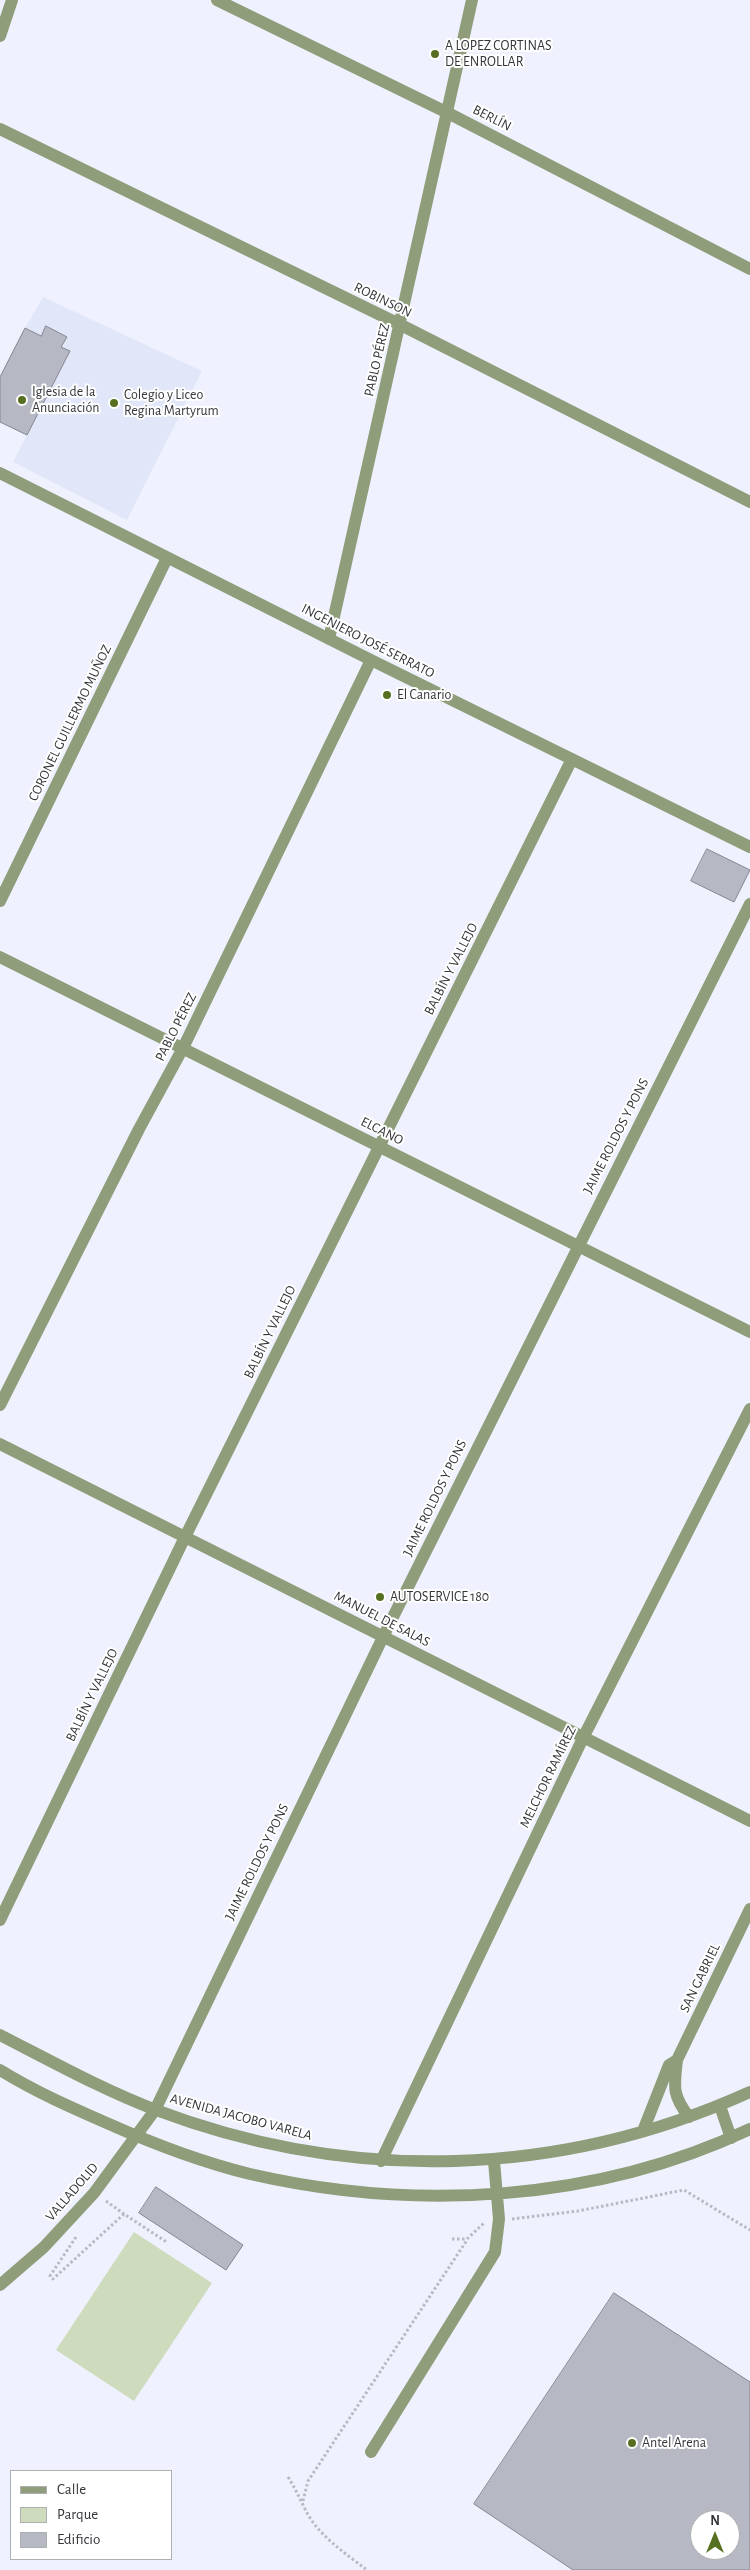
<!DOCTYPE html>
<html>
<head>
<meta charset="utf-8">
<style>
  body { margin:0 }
  #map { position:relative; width:750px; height:2570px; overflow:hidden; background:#eff2fe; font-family:"Alegreya Sans",sans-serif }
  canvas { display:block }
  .legend { position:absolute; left:10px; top:2470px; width:162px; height:90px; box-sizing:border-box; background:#fff; border:1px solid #aeafb0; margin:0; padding:6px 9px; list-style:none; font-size:15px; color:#34363a }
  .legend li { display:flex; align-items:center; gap:10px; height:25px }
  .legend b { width:25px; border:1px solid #aeafb0 }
  .north { position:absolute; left:690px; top:2510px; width:50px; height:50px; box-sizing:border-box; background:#fff; border:1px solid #aeafb0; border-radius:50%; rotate:0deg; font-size:14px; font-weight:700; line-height:20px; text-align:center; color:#34363a }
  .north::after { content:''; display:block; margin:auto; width:18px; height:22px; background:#566f21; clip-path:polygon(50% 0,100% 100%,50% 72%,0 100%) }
</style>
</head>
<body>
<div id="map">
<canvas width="750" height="2570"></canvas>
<ul class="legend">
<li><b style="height:6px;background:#8f9d7a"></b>Calle</li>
<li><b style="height:14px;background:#cedbbc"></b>Parque</li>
<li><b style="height:14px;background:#b6b9c4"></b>Edificio</li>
</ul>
<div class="north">N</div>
</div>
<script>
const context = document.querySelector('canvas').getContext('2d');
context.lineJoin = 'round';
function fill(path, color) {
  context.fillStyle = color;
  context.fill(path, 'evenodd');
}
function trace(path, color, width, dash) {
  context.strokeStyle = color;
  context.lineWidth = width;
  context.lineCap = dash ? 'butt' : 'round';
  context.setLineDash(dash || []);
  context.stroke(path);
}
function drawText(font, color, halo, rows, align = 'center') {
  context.font = font + ' "Alegreya Sans",sans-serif';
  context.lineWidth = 4;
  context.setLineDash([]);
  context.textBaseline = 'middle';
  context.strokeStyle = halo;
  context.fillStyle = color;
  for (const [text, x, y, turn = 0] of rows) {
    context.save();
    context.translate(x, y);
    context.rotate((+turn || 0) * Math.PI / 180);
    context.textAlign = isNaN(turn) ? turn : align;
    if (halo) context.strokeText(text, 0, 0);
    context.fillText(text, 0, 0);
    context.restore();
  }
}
const built = new Path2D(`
  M43 297 202 371 127 520 13 462 70 351 61 347 66 337 47 326 41 336 25 328Z`);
const green = new Path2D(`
  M134 2232 212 2283 134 2401 56 2350Z`);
const building = new Path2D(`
  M46 326 67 337 61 347 70 351 27 435 0 422V377L25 328 41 336Z
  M707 849 750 870 734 902 691 881Z
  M156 2187 243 2245 226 2270 139 2213Z
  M614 2293 750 2382V2570H573L474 2504ZM700 2520H730V2550H700Z`);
const path = new Path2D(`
  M106 2201 124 2214
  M512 2219 578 2211 684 2190 750 2230
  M76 2237 50 2276 53 2279 124 2214 168 2243
  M452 2239H467L484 2223
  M288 2477C295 2488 300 2499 306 2511 318 2535 346 2554 367 2570
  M303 2501 308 2481 467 2240`);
const minor = new Path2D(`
  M217 0 448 113 750 269
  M0 36 12 0
  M0 129 401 325 750 502
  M0 473 371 660 750 847
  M329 639 472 0
  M0 901 167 558
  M0 957 750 1332
  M0 1405 139 1129 183 1048 371 660
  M0 1444 750 1821
  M0 1920 185 1537 572 759
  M0 2035C51 2061 103 2090 156 2110 352 2184 560 2178 750 2092
  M0 2070C36 2092 70 2107 109 2124 154 2144 201 2162 250 2174 415 2212 596 2202 750 2129
  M720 2106 731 2138
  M689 2117C672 2095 674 2087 677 2060L750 1909
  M643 2131 669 2065 677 2060
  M381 2161 583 1738 750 1409
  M0 2285 44 2247 94 2193 155 2110 383 1637 750 904
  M371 2452 495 2252 499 2219 494 2161`);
const markers = [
  [435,54,5,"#566f21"],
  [22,400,5,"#566f21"],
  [114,403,5,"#566f21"],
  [387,695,5,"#566f21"],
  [380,1597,5,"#566f21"],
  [632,2443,5,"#566f21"]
];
const poiNames = [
  ["A LOPEZ CORTINAS",445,46],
  ["DE ENROLLAR",445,62],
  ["Iglesia de la",32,392],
  ["Anunciación",32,408],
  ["Colegio y Liceo",124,395],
  ["Regina Martyrum",124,411],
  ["El Canario",397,695],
  ["AUTOSERVICE 180",390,1597],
  ["Antel Arena",642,2443]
];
const streetNames = [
  ["BERLÍN",492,118,27],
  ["ROBINSON",383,300,26],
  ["PABLO PÉREZ",377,360,-77],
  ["INGENIERO JOSÉ SERRATO",368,641,27],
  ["CORONEL GUILLERMO MUÑOZ",70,723,-64],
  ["BALBÍN Y VALLEJO",451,969,-63],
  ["PABLO PÉREZ",176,1027,-63],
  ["ELCANO",382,1131,27],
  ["JAIME ROLDOS Y PONS",616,1136,-63],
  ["BALBÍN Y VALLEJO",270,1332,-64],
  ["JAIME ROLDOS Y PONS",435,1498,-64],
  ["MANUEL DE SALAS",382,1619,27],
  ["BALBÍN Y VALLEJO",92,1695,-64],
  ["MELCHOR RAMÍREZ",548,1777,-64],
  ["JAIME ROLDOS Y PONS",257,1862,-64],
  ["SAN GABRIEL",700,1978,-64],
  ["AVENIDA JACOBO VARELA",241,2117,15],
  ["VALLADOLID",72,2192,-49]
];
fill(built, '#e1e6f9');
fill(green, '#cedbbc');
fill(building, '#b6b9c4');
trace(building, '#838691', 1);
trace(path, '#b7b9c3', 3, [2.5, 2.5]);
trace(minor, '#8f9d7a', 12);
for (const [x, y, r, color] of markers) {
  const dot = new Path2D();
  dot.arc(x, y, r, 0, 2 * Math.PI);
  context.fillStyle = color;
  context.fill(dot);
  trace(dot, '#fff', 2);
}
drawText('14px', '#34363a', '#fff', poiNames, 'left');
drawText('14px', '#34363a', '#fff', streetNames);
</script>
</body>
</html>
